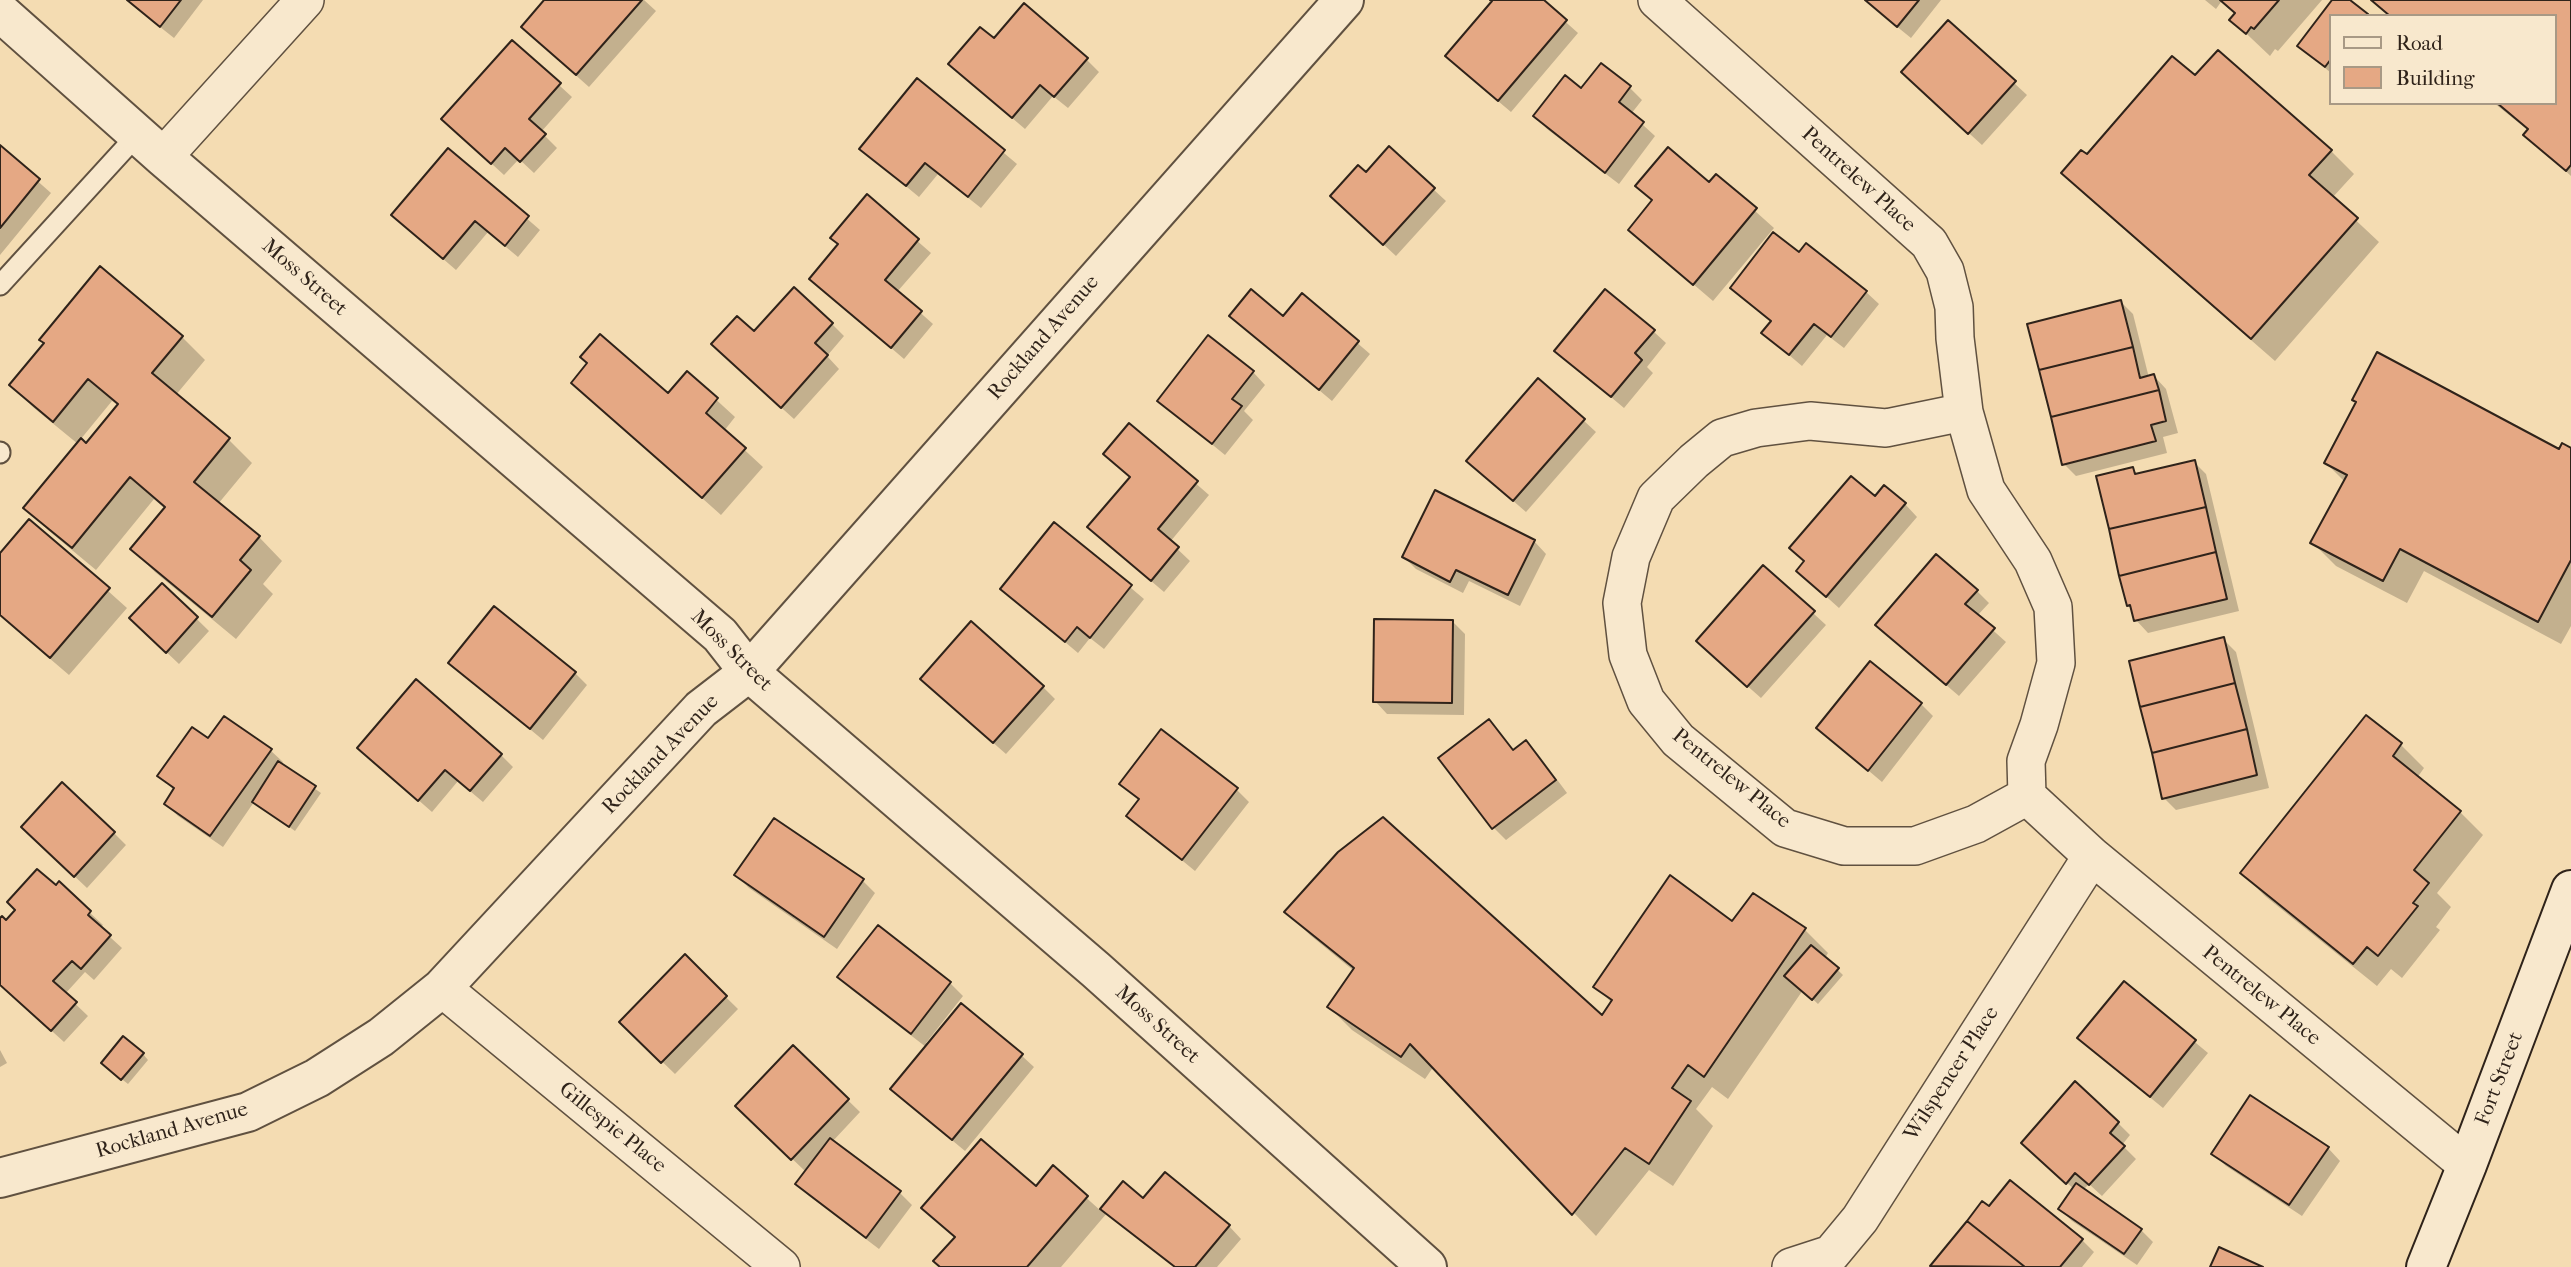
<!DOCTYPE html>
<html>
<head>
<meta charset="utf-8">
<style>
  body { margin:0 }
  #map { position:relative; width:2571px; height:1267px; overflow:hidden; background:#f4dcb2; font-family:"IM FELL French Canon",serif }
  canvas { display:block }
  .legend { position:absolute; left:2329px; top:14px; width:228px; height:91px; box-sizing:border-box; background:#f8e8cd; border:2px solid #a89985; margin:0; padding:9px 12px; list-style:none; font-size:21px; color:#2f231a }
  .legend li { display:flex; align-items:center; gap:14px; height:35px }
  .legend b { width:35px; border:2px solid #a89985 }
</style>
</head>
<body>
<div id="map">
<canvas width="2571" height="1267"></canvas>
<ul class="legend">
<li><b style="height:9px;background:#f8e8cd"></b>Road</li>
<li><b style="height:19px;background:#e5a884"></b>Building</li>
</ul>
</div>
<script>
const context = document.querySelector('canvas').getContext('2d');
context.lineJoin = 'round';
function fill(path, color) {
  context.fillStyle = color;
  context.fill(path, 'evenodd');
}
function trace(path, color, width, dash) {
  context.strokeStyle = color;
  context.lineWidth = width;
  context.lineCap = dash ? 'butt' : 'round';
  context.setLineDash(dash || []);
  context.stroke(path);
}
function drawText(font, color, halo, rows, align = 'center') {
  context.font = font + ' "IM FELL French Canon",serif';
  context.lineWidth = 7;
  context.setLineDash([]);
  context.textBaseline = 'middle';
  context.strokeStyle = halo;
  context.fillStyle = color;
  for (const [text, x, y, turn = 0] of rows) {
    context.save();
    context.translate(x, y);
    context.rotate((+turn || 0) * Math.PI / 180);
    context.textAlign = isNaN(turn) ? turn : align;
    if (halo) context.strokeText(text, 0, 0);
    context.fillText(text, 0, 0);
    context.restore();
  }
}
const shadow = new Path2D(`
  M126 0H203L174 38Z
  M547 0H644L656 11 589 87 535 39Z
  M1492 0H1541L1578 33 1511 112 1460 69 1494 2Z
  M1864 0H1941L1911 38Z
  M2205 0H2322L2278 51 2275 49 2270 56 2232 20 2236 15 2221 2 2216 9Z
  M2334 0H2347L2367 16H2331V73L2299 46Z
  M2373 0H2571V176L2526 135 2529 131 2494 103H2555V16H2389Z
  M1948 22 2027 95 1982 145 1915 84Z
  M994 41 1087 60 1099 72 1068 108 1053 96 1025 129 963 76Z
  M512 42 572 97 541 132 557 148 534 173 519 159 504 175 456 131Z
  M2195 78 2331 151 2354 174 2332 198 2379 242 2275 361 2086 196 2063 173Z
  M917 80 1017 164 981 208 938 174 919 197 861 149Z
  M1630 88 1642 100 1631 114 1655 136 1619 184 1547 129 1535 116 1582 91Z
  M0 148 51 193 0 255Z
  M448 150 540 230 518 257 488 232 456 270 406 227Z
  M1366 174 1433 189 1446 201 1396 256 1345 209Z
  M1716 176 1774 228 1713 301 1630 230 1653 202 1638 186 1709 185Z
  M867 197 931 253 897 292 933 324 904 359 811 279 839 245Z
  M1799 255 1866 292 1879 304 1844 348 1827 335 1802 366 1763 333 1772 322 1732 288Z
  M1302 295 1370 354 1332 401 1231 316 1283 318Z
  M2121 302 2133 314 2149 378 2154 376 2166 389 2178 433 2163 437 2167 453 2076 476 2064 464Z
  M832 324 844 336 827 356 839 369 794 419 725 357 754 333Z
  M1653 331 1666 343 1647 367 1653 373 1624 408 1556 351Z
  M182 337 205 360 175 396 229 440 252 463 218 504 259 537 282 561 263 584 273 594 236 639 155 572 132 549 165 509 154 499 96 570 49 531 25 508 78 444 34 408 11 385ZM112 401 119 406 86 445 80 440Z
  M1253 372 1265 385 1244 411 1253 420 1225 455 1159 401Z
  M687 373 735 417 724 431 763 467 721 515 573 383 668 395Z
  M1583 420 1596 432 1526 512 1481 473Z
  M1129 425 1209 495 1170 542 1190 561 1164 592 1102 539 1131 478 1105 454Z
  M2571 450V626L2561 644 2424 571 2407 603 2336 566 2313 543 2345 482 2326 463Z
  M2194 462 2206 474 2239 611 2148 633 2136 620 2133 610 2128 605 2132 469 2138 475Z
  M1875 498 1905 504 1917 517 1839 608 1811 583Z
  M30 521 127 608 69 675 0 616V555Z
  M1055 524 1144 599 1104 649 1090 638 1078 653 1002 589Z
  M1534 541 1546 554 1520 606 1469 581 1463 593 1416 569 1404 557Z
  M1764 568 1826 625 1761 698 1710 653Z
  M162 585 209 631 179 664 144 631Z
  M1977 591 1989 603 1977 616 2006 642 1959 696 1890 637Z
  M1453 622 1465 634 1464 715 1387 714 1375 701Z
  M2223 639 2236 652 2269 788 2176 810 2164 798Z
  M450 663 575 673 587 685 543 740Z
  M1043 687 1055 699 1006 754 934 691Z
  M1921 704 1933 716 1882 782 1818 728Z
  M2367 718 2401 745 2424 768 2417 778 2460 812 2483 835 2437 893 2451 907 2436 927 2440 930 2402 978 2391 969 2377 986 2265 896 2242 873Z
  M1489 721 1514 751 1526 742 1538 754 1567 793 1506 840 1494 828 1440 758Z
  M209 741 270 750 283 762 281 765 321 793 295 831 254 802 223 847 178 816 166 804 175 791 159 776Z
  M359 748 501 755 513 767 483 802 458 781 432 812Z
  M1121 784 1237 790 1249 802 1195 871 1128 816 1140 801Z
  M114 833 126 845 87 888 35 839Z
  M736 875 863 881 875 893 837 949 749 888Z
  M59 884 103 925 100 928 122 948 94 980 85 972 65 994 88 1016 64 1042 0 984V921L6 923Z
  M1754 895 1805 930 1828 953 1825 958 1843 975 1818 1004 1803 990 1728 1099 1712 1087 1696 1109 1713 1126 1673 1186 1649 1170 1596 1236 1434 1066 1425 1079 1352 1030 1329 1007 1354 971 1310 935 1287 912 1603 1017 1612 1003 1596 987 1733 923Z
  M878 927 950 983 963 996 926 1043 1021 1055 1034 1067 965 1151 905 1101 926 1047 852 990 840 977Z
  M685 957 738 1009 675 1074 621 1022Z
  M2124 983 2208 1053 2163 1108 2092 1050Z
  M793 1047 860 1112 832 1142 900 1193 912 1205 879 1249 809 1196 797 1184 806 1172 737 1106Z
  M0 1050 7 1063 0 1067Z
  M143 1054 148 1060 128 1084 109 1069Z
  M2118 1123 2130 1135 2122 1145 2136 1159 2102 1196 2089 1184 2083 1190 2141 1230 2153 1242 2137 1265 2072 1221 2060 1209 2074 1189 2035 1155Z
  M2328 1148 2340 1161 2302 1216 2226 1166 2213 1153Z
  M1053 1168 1101 1211 1123 1184 1144 1200 1229 1226 1241 1239 1217 1267H1174L1107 1213 1061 1267H941L956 1239 923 1208 1036 1188Z
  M1989 1209 2082 1240 2094 1252 2082 1267H1934L1933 1266Z`);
const building = new Path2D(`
  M127 0H181L160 27Z
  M544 0H642L576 75 521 27Z
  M1490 0H1544L1567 20 1498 101 1445 56 1492 1Z
  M1865 0H1919L1897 27Z
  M2220 0H2279L2254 29 2251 27 2246 34 2229 20 2235 13Z
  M2332 0H2350L2368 14 2366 16H2331V59L2325 67 2297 46Z
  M2371 0H2571V165L2566 171 2523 135 2528 129 2497 103H2555V16H2390Z
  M1024 3 1088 58 1054 97 1040 85 1012 118 948 64 980 27 994 38Z
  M1948 20 2016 81 1968 134 1901 72Z
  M512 40 561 83 529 119 546 134 520 162 505 148 491 164 441 119Z
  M2218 50 2332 150 2309 175 2358 218 2251 339 2061 173 2081 150 2087 154 2172 56 2195 75Z
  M1601 63 1631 86 1619 102 1644 122 1605 173 1533 116 1565 75 1581 88Z
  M917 78 1005 150 968 197 925 163 906 186 859 149Z
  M0 145 40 179 0 228Z
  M1389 146 1435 188 1383 245 1330 196 1358 165 1366 172Z
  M1668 147 1709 182 1716 174 1757 208 1693 285 1628 230 1652 200 1635 186Z
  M448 148 529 216 505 246 475 221 443 259 391 215Z
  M867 194 919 239 885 280 922 311 891 348 809 279 838 244 830 238Z
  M1773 232 1799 252 1806 243 1867 291 1831 337 1814 324 1789 355 1761 333 1771 321 1730 288Z
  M100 266 183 336 152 373 230 438 194 482 260 536 240 560 251 570 212 617 130 549 165 507 130 477 72 548 23 508 81 438 86 443 118 404 88 379 53 422 9 385 44 343 39 340Z
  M794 287 833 323 815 343 828 355 781 408 711 344 737 316 754 331Z
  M1251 289 1283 316 1302 293 1359 341 1319 390 1229 316Z
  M1605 289 1655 330 1635 353 1642 360 1611 397 1554 351Z
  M2121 300 2133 347 2039 370 2027 324Z
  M600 334 668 393 687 371 718 398 706 413 746 448 702 498 571 383 587 363 580 357Z
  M1208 335 1254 371 1232 399 1242 406 1212 444 1157 401Z
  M2133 347 2140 378 2154 374 2159 390 2051 417 2039 370Z
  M2377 352 2559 449 2562 443 2571 448V560L2538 622 2400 549 2383 581 2310 543 2347 475 2324 463 2356 402 2352 400Z
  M1538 378 1585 419 1513 501 1466 461Z
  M2159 390 2166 421 2151 425 2156 441 2062 465 2051 417Z
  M1129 423 1198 481 1158 529 1179 547 1151 581 1087 527 1130 477 1103 454Z
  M2195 460 2206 507 2109 529 2096 476 2133 467 2135 474Z
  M1851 476 1875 496 1884 485 1906 503 1826 597 1796 571 1804 561 1789 548Z
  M1435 490 1535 540 1508 595 1456 570 1450 582 1402 557Z
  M2206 507 2216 552 2119 576 2109 529Z
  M29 519 110 588 50 658 0 615V553Z
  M1054 522 1132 585 1090 638 1077 627 1065 642 1000 589Z
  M2216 552 2227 599 2134 621 2130 605 2127 606 2119 576Z
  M1936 554 1978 590 1965 604 1995 628 1946 685 1875 625Z
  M1763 565 1815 611 1747 687 1696 641Z
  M162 583 198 617 166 653 129 618Z
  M494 606 576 672 530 729 448 663Z
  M1374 619 1453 620 1452 703 1373 702Z
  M971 621 1044 686 993 743 920 679Z
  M2224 637 2235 683 2140 707 2129 661Z
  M1870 661 1922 703 1868 771 1816 728Z
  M416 679 502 754 470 791 445 770 418 801 357 748Z
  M2235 683 2247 729 2152 753 2140 707Z
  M2366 715 2402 743 2393 756 2461 811 2414 870 2429 883 2413 903 2418 906 2378 956 2367 947 2353 964 2240 873Z
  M224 716 272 749 210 836 164 804 174 788 157 776 192 727 208 738Z
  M1489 719 1513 750 1526 740 1556 780 1492 829 1438 758Z
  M1161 729 1238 788 1182 860 1126 816 1139 799 1119 784Z
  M2247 729 2257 775 2162 799 2152 753Z
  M278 761 316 786 289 827 252 802Z
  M62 782 115 832 74 877 21 827Z
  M1383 817 1602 1015 1612 1000 1593 987 1670 875 1732 921 1753 893 1806 928 1704 1077 1688 1065 1672 1088 1691 1101 1649 1164 1625 1148 1572 1215 1410 1044 1401 1057 1327 1007 1354 968 1284 912 1338 852Z
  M774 818 864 879 824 937 734 875Z
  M37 869 56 885 59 881 91 911 88 915 111 935 81 969 72 961 53 981 77 1002 51 1031 0 985V918L2 916 6 920 15 910 7 902Z
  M878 925 951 982 911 1034 837 977Z
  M1811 945 1839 968 1812 1000 1784 976Z
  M685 954 727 996 661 1063 619 1022Z
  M2124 981 2196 1040 2150 1097 2077 1038Z
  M961 1003 1023 1054 952 1140 890 1089Z
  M123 1036 144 1053 121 1080 101 1063Z
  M793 1045 849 1099 791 1160 735 1106Z
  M2075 1081 2119 1122 2110 1133 2125 1146 2089 1185 2075 1173 2066 1184 2021 1143Z
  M2250 1095 2329 1147 2289 1205 2211 1154Z
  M830 1138 901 1191 866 1238 795 1184Z
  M981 1139 1036 1186 1053 1165 1088 1196 1027 1267H940L933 1261 955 1237 921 1208Z
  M1165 1172 1230 1225 1195 1267H1175L1100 1209 1123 1181 1143 1198Z
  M2010 1180 2083 1239 2060 1267H2025L1967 1221 1982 1201 1989 1206Z
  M2076 1183 2142 1229 2124 1254 2058 1209Z
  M1967 1221 2025 1267 1930 1266Z
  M2219 1247 2263 1267H2210Z`);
const service = new Path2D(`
  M0 285 138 134
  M0 452V453`);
const minor = new Path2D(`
  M1657 0 1929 243 1945 271 1954 307 1955 338 1964 412
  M163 157 305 0
  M1964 412 1986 490 2033 561 2053 607 2056 663 2039 725 2026 761 2027 796 1976 824 1915 846H1844L1785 828 1678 740 1646 701 1628 655 1622 603 1631 557 1656 498 1694 461 1722 438 1756 428 1810 421 1886 428Z
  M2027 796 2092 856 2467 1165
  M442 988 781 1267
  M1791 1267 1831 1254 1860 1219 2092 856`);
const tertiary = new Path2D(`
  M0 12 163 157 720 635 749 672 1096 970 1427 1267
  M0 1178 248 1112 317 1078 381 1037 442 988 701 709 749 672 1344 0`);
const secondary = new Path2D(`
  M2426 1267 2467 1165 2571 890`);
const streetNames = [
  ["Pentrelew Place",1858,180,42],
  ["Moss Street",304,278,41],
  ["Rockland Avenue",1044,338,-49],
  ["Moss Street",731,651,45],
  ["Rockland Avenue",661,755,-46],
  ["Pentrelew Place",1731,779,39],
  ["Pentrelew Place",2261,996,39],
  ["Moss Street",1157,1025,42],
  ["Wilspencer Place",1952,1074,-57],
  ["Fort Street",2500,1079,-69],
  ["Gillespie Place",612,1128,39],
  ["Rockland Avenue",172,1131,-16]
];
fill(shadow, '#0003');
fill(building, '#e5a884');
trace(building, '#2f231a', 2);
trace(service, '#605140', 23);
trace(minor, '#605140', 40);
trace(tertiary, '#605140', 42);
trace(secondary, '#2f231a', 42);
trace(service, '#f8e8cd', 19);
trace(minor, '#f8e8cd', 37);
trace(tertiary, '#f8e8cd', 38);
trace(secondary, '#f8e8cd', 38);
drawText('21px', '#2f231a', '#f8e8cd', streetNames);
</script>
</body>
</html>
